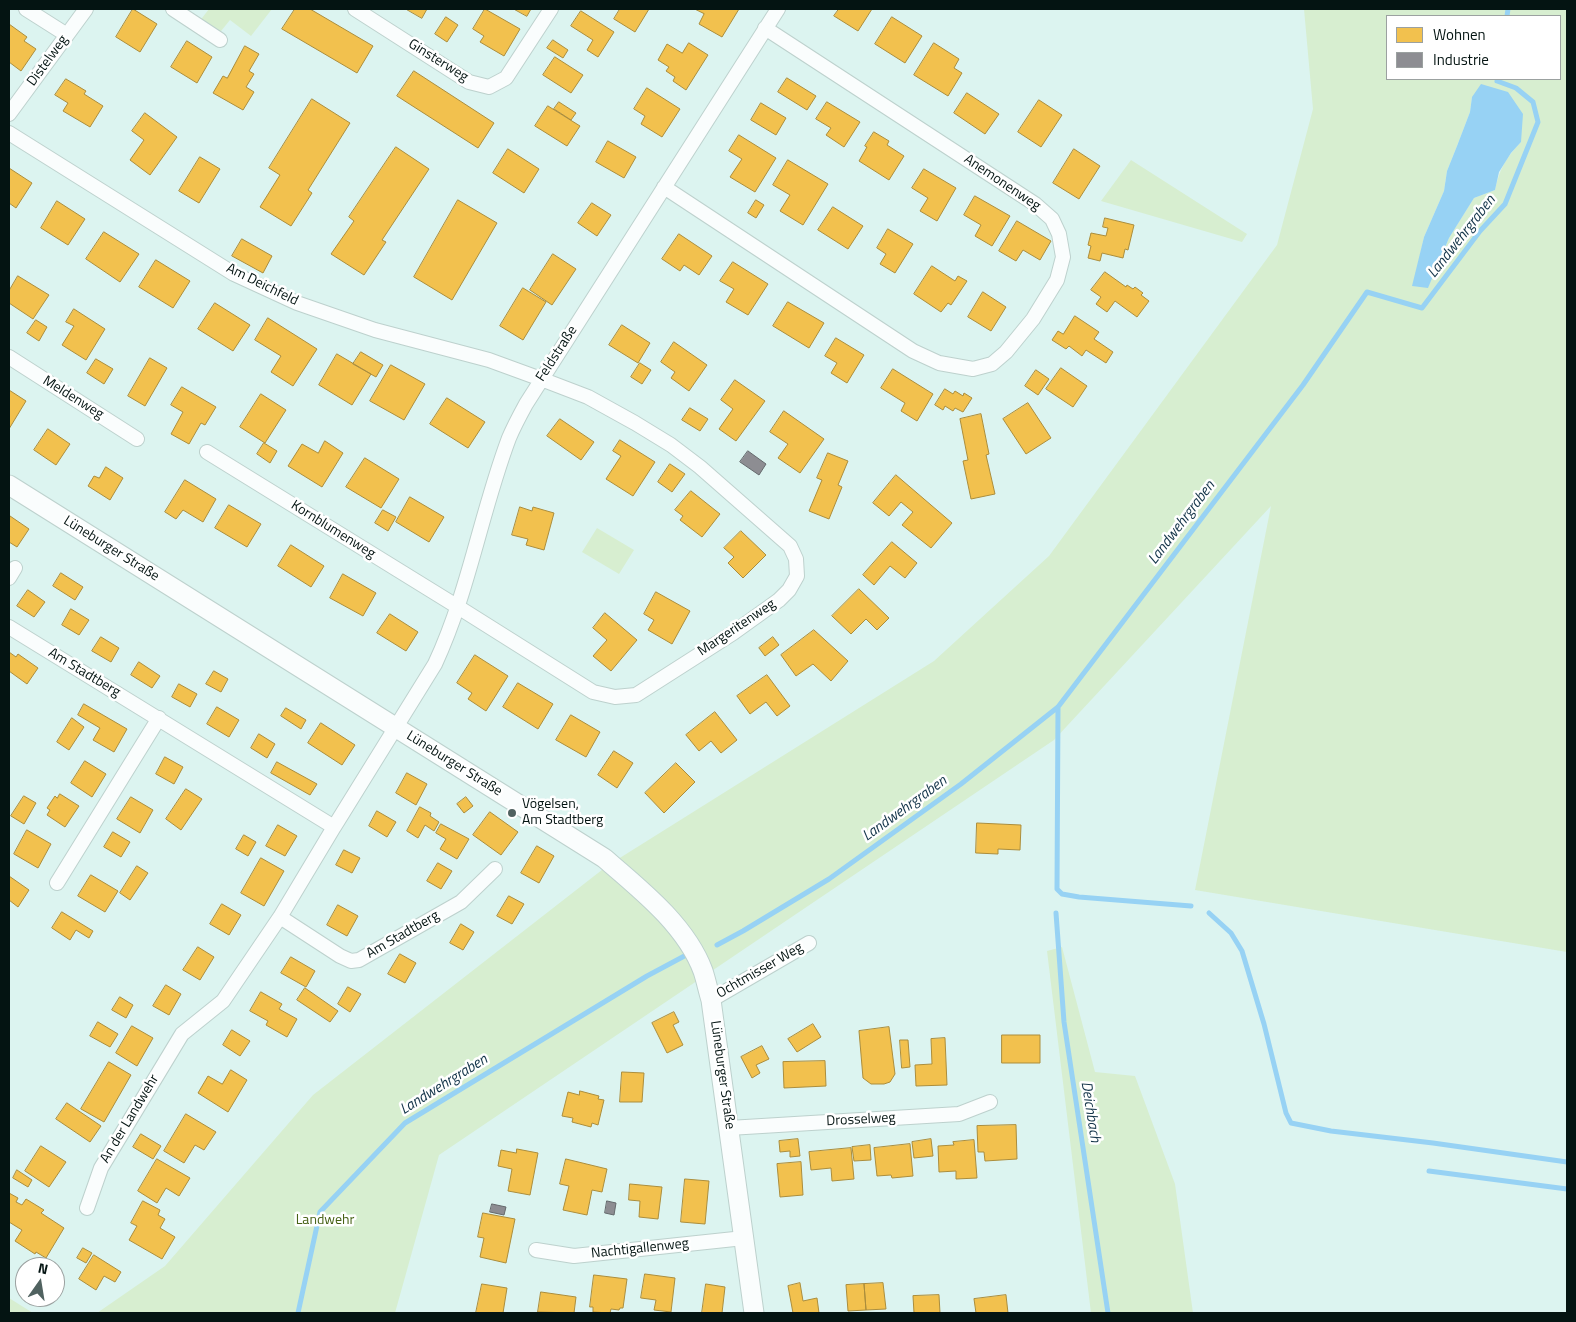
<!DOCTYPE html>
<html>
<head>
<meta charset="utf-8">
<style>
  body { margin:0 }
  #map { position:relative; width:1576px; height:1322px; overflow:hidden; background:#dcf4f0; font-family:"Titillium Web",sans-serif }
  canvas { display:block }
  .frame { position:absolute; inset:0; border:10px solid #041412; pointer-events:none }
  .legend { position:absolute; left:1386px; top:15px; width:175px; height:65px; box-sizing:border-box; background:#fff; border:1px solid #9ba1a0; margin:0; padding:6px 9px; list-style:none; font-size:15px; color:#041412 }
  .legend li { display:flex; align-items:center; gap:10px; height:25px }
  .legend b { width:25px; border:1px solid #9ba1a0 }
  .north { position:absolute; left:15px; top:1257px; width:50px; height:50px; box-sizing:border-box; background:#fff; border:1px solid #9ba1a0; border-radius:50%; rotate:13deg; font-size:14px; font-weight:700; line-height:20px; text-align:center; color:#041412 }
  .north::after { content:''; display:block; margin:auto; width:18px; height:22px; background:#506260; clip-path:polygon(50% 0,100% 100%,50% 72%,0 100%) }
</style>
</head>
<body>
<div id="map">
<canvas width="1576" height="1322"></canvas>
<div class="frame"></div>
<ul class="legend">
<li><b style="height:14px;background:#f2c14e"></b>Wohnen</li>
<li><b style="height:14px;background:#8d8d92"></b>Industrie</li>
</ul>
<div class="north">N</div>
</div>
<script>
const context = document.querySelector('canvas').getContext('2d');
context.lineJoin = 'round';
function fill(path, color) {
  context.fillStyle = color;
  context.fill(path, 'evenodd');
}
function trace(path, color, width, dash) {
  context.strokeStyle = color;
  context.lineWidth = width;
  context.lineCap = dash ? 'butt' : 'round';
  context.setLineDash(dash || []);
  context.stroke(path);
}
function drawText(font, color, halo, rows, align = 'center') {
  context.font = font + ' "Titillium Web",sans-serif';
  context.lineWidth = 5;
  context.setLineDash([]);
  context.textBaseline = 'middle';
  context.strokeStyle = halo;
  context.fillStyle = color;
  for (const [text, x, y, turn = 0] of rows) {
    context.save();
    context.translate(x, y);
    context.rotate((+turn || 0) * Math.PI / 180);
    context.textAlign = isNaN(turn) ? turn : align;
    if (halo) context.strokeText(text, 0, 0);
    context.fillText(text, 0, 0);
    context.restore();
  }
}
const green = new Path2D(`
  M209 9H272L251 36 230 20 217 36 199 22Z
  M1304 9H1567V952L1195 890 1271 506 1054 740 439 1155 395 1313H97L165 1266 313 1095 607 866 934 661 1049 556 1277 245 1313 109ZM1387 16H1560V79H1387ZM1472 97 1521 142C1506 158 1500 168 1495 190L1474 198 1449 238 1428 287 1413 286 1424 237 1444 191 1447 171 1457 146 1470 112Z
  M1131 160 1247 234 1242 242 1101 201Z
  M597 528 634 550 619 574 582 552Z
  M1062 947 1095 1072 1135 1076 1175 1184 1193 1313H1091L1047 951Z
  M9 1298 33 1313H9Z`);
const water = new Path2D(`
  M1481 84 1508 92 1523 114 1521 142 1511 153 1499 172 1495 190 1474 198 1449 238 1428 288 1412 286 1424 237 1444 191 1447 171 1457 146 1470 112 1472 97Z`);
const homes = new Path2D(`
  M133 9 157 24 140 52 116 37Z
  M295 9H310L373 46 357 73 282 29Z
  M406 9H427L422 18Z
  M485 9 520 29 504 56 480 42 484 36 473 29Z
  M514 9H531L527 16Z
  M620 9H649L635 32 614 19Z
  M695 9H739L722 37 699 24 704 14Z
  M839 9H872L858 31 834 16Z
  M581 11 614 32 598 57 587 50 593 40 571 26Z
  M446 17 458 25 447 42 435 34Z
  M892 17 922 36 905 63 875 44Z
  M9 24 27 37 24 41 36 49 21 71 9 62Z
  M553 40 568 50 563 58 547 48Z
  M187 41 212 57 197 83 171 67Z
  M689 43 708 55 686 90 673 81 675 77 666 71 669 67 658 60 667 44 682 53Z
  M934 43 959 59 954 68 962 73 948 96 914 75Z
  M245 46 259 54 249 71 254 74 246 87 254 92 243 110 213 93 223 76 227 78Z
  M555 57 583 75 571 93 543 75Z
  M414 71 494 123 478 148 397 96Z
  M787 78 816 96 807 110 778 92Z
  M66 79 86 91 84 94 103 106 90 127 63 111 68 103 55 95Z
  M647 88 680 109 662 137 641 124 645 116 634 109Z
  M967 93 999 114 985 134 954 113Z
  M312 99 350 123 308 190 312 193 291 226 260 207 280 175 269 168Z
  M1039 100 1062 115 1041 147 1018 132Z
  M559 102 576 113 571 120 554 109Z
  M827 102 860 122 844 147 826 135 831 128 816 119Z
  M761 103 786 118 776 135 751 120Z
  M548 106 580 126 567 146 535 126Z
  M145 113 177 137 150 175 130 160 144 140 132 131Z
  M874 132 889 141 887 145 904 156 889 180 859 161 867 147 865 146Z
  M739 135 776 158 755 192 730 177 742 159 729 151Z
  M608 141 636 157 624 178 596 162Z
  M396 147 429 169 382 240 386 242 364 275 331 254 354 221 349 217Z
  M508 149 539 169 524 193 493 173Z
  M1074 149 1100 166 1079 199 1053 183Z
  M200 157 220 169 199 203 179 191Z
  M788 160 828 184 803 225 780 211 790 195 773 185Z
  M9 168 32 183 16 208 9 203Z
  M924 169 956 188 937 221 920 211 928 198 912 188Z
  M975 196 1010 216 992 246 975 236 981 225 964 215Z
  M458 200 497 223 452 300 414 277Z
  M756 200 764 205 756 218 748 213Z
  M57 201 85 219 68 245 41 228Z
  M592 203 611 215 597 236 578 223Z
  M833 207 863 226 848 249 818 230Z
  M1105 218 1134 225 1128 250 1125 249 1123 258 1102 253 1100 261 1088 258 1091 246 1088 245 1091 233 1106 236 1108 228 1103 227Z
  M1017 221 1051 241 1040 260 1023 250 1016 261 999 251Z
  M888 229 913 244 895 273 880 264 886 254 877 248Z
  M104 232 139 254 120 282 86 259Z
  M679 234 712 256 699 275 684 265 680 271 662 259Z
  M242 239 272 256 263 273 232 256Z
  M553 254 576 269 552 305 530 290Z
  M156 260 190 281 173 308 139 287Z
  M733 262 768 284 748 315 726 302 734 289 720 281Z
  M932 266 955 281 958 276 967 281 951 305 948 303 941 312 914 294Z
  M1105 272 1126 287 1127 285 1133 289 1135 287 1143 293 1141 295 1149 301 1137 317 1115 301 1107 312 1096 304 1101 297 1091 290Z
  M18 276 49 295 33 319 9 303V291Z
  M523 288 546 302 523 340 500 326Z
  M983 292 1006 307 991 331 968 317Z
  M788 302 824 323 809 348 773 326Z
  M215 303 250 325 233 351 198 329Z
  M74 309 105 329 86 360 62 345 74 326 66 322Z
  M1075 316 1099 332 1094 339 1113 352 1106 363 1086 350 1082 356 1069 346 1066 349 1052 340 1058 331 1063 334Z
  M268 318 317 349 293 386 271 372 281 356 255 340Z
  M36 320 47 327 39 341 27 333Z
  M622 325 650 343 638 363 609 345Z
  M836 338 864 355 847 383 831 373 837 363 825 356Z
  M674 342 707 365 689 391 671 378 675 372 661 362Z
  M361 352 383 365 376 377 353 364Z
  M337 354 371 374 352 405 319 385Z
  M150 358 167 368 145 406 128 396Z
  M96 359 113 369 104 384 87 373Z
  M640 363 651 370 642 384 631 377Z
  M391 365 425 384 404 420 370 401Z
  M1061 368 1087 386 1073 407 1046 389Z
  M893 369 933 394 917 421 901 411 905 403 881 388Z
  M1036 370 1049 379 1038 395 1025 386Z
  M735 380 765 401 736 441 719 429 733 409 721 400Z
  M182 387 216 407 205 425 201 423 189 444 171 434 183 412 171 405Z
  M945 389 953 394 955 391 963 396 964 393 972 398 963 412 955 408 953 411 945 406 943 410 935 405Z
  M9 390 26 401 9 429Z
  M261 394 286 410 265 443 240 427Z
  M447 398 485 422 468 448 430 424Z
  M1028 403 1051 438 1026 454 1003 419Z
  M690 408 708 419 700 431 682 420Z
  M784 411 824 439 800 473 778 458 788 444 770 432Z
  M981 414 989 454 986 455 995 494 971 499 963 461 968 460 960 419Z
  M560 419 594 442 581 460 547 436Z
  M48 429 70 444 56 465 34 450Z
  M620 440 655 462 633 496 606 479 621 456 613 451Z
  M325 441 343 453 322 487 288 466 302 444 318 453Z
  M264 443 277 451 270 463 257 454Z
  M828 453 848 461 838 485 842 487 829 519 809 511 822 480 817 478Z
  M365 458 399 479 381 508 346 487Z
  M670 464 685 474 672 492 658 482Z
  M106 467 123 478 110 500 88 486 94 476 99 478Z
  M896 475 952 523 931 548 902 525 913 512 901 502 889 516 873 503Z
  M185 480 216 499 203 522 183 510 176 519 165 512Z
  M691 491 720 514 702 537 680 520 683 516 675 510Z
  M410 497 444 517 429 542 396 522Z
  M229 505 261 524 247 547 215 528Z
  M520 507 532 511 533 507 554 513 544 550 526 545 528 539 512 535Z
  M383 510 396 517 388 531 375 523Z
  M10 516 29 529 17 547 9 542Z
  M741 531 766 555 743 578 728 563 734 557 724 548Z
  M892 542 917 563 905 578 890 566 874 585 863 575Z
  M291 545 324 566 311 587 278 566Z
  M61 573 83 587 75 600 53 586Z
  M343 574 376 593 363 616 330 598Z
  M859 589 889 618 877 630 866 619 851 634 832 616Z
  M28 590 45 602 34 617 17 606Z
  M656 592 690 611 672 644 648 630 654 620 644 614Z
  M71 609 89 620 79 635 62 625Z
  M605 613 637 640 611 671 593 656 607 640 593 628Z
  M390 614 418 632 406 651 377 633Z
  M814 630 848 661 831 681 813 664 796 676 781 655Z
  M101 637 119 648 111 662 92 651Z
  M773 637 779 645 765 656 759 648Z
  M9 652 16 657 18 654 38 668 27 684 9 671Z
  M475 655 508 676 486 711 468 699 472 693 457 683Z
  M139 662 160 676 152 688 131 675Z
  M214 671 228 679 221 692 206 684Z
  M767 675 790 706 777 716 766 702 750 714 737 696Z
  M518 683 553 704 538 729 503 707Z
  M179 684 197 694 190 707 172 697Z
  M84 704 127 729 114 752 93 740 100 728 78 715Z
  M217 707 239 720 229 737 207 724Z
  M286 708 306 720 301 729 281 716Z
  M715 712 737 740 721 753 711 741 699 751 686 735Z
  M571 715 600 732 586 757 556 740Z
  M72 718 84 727 69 750 57 742Z
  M321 723 355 745 342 765 308 743Z
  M259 734 275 744 267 758 251 748Z
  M614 751 633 763 617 788 598 775Z
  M165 757 183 767 174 784 156 774Z
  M85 761 106 774 92 797 71 783Z
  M277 762 317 784 310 795 271 773Z
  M676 763 695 782 664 813 645 793Z
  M407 773 427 784 416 805 396 793Z
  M186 789 202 799 181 830 166 819Z
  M60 794 79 806 65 827 47 815 50 810 47 808 55 796 57 798Z
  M24 796 36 803 24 824 11 816Z
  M131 797 153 810 140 833 117 819Z
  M466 797 473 806 464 813 457 804Z
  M420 807 431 813 430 816 439 822 434 831 425 825 418 838 407 831Z
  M377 811 396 822 387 837 369 826Z
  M490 812 518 832 501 855 473 835Z
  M977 823 1021 825 1020 850 998 849V854L976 853Z
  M441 824 469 839 457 859 440 849 446 839 436 833Z
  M278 825 297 836 285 856 266 846Z
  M27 830 51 844 38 868 14 854Z
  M113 832 130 842 121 857 104 847Z
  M244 835 256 842 248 856 236 849Z
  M537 846 554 856 539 883 521 873Z
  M344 850 360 858 352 873 336 865Z
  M261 858 284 871 264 906 241 893Z
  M438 863 452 871 441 889 427 881Z
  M137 866 148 873 130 900 120 893Z
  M91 875 118 891 105 912 78 896Z
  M9 876 29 890 18 907 9 900Z
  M509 896 524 904 512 924 497 916Z
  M222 904 241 915 229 935 210 924Z
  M338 905 358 916 347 936 327 925Z
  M62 912 93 931 89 938 76 930 70 940 52 928Z
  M461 924 474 932 463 950 450 943Z
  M198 947 214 957 200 980 183 970Z
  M400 954 416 963 405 983 388 974Z
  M291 957 315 971 306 987 281 973Z
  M166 985 181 994 169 1015 153 1006Z
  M348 987 361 994 350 1012 338 1004Z
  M305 988 338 1011 330 1022 297 1000Z
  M261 992 282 1004 279 1009 297 1019 287 1037 266 1025 268 1021 250 1011Z
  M120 997 133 1005 126 1018 112 1010Z
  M674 1012 679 1022 673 1025 683 1045 667 1053 652 1023Z
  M98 1022 118 1034 110 1047 90 1036Z
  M813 1024 821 1037 797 1052 788 1039Z
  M132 1026 153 1038 137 1066 116 1053Z
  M889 1027 895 1074 890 1082 884 1084H871L863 1078 859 1031Z
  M232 1030 250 1041 240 1056 223 1045Z
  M1002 1035H1040V1063H1002Z
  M945 1038 947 1085 916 1086 915 1065 932 1064 931 1039Z
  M900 1040H908L910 1067 902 1068Z
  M762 1046 769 1059 756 1065 760 1073 752 1078 741 1057Z
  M825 1061 826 1086 784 1088 783 1062Z
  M109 1062 131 1075 104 1122 81 1109Z
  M231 1070 247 1080 228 1112 198 1093 208 1076 222 1084Z
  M622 1072 644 1073 642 1102H620Z
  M580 1091 599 1096 598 1099 604 1100 598 1125 592 1123 591 1127 572 1122 573 1118 562 1116 568 1092 579 1095Z
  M67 1103 101 1126 90 1142 56 1119Z
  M186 1114 216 1132 204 1150 195 1145 184 1163 164 1151Z
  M1016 1125 1017 1159 985 1161 984 1152H978L977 1126Z
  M141 1134 161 1146 153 1159 133 1147Z
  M798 1139 800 1156 790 1157V1151L780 1152 779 1141Z
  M931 1139 933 1156 914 1158 912 1142Z
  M974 1140 977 1178 956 1179V1171L939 1172 938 1146 954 1145 953 1142Z
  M910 1144 913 1176 892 1178 891 1175 877 1176 874 1148Z
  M870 1145 871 1160 854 1161 852 1147Z
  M41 1146 66 1162 49 1187 25 1171Z
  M851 1148 854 1179 832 1181 831 1168 811 1170 809 1152Z
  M517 1149 538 1153 530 1195 508 1191 512 1169 498 1166 501 1150 516 1153Z
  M157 1159 190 1178 179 1196 166 1188 157 1203 138 1191Z
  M566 1159 607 1169 602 1192 592 1190 587 1215 563 1210 569 1186 560 1184Z
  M801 1162 803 1195 780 1197 777 1164Z
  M17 1170 32 1180 28 1187 13 1178Z
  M685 1179 709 1181 705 1224 681 1222Z
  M630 1184 662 1187 658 1219 639 1217 640 1201 629 1200Z
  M9 1193 18 1198 16 1202 22 1205 26 1199 44 1210 41 1213 64 1228 46 1258 36 1252 35 1254 15 1241 22 1230 9 1222Z
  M143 1201 160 1210 158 1215 165 1219 160 1228 175 1237 162 1259 129 1240 137 1226 131 1223Z
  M483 1213 515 1219 506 1263 480 1257 484 1238 478 1237Z
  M83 1248 92 1253 86 1263 77 1258Z
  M94 1255 121 1272 115 1282 104 1276 96 1290 79 1279Z
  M645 1274 675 1278 671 1312 654 1310 656 1300 641 1298Z
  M594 1275 627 1279 623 1308H620L619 1310 611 1309 610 1313 593 1312V1307H590Z
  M800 1283 803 1301 817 1298 819 1313H793L788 1286Z
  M883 1283 886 1309 866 1310 864 1284Z
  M482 1284 507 1288 503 1313H476Z
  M706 1284 725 1287 722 1313H702Z
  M864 1284 866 1310 848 1311 846 1285Z
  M541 1292 576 1297 574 1313 538 1312Z
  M939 1295 940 1313H914L913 1296Z
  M1006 1295 1008 1313H976L974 1299Z`);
const industry = new Path2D(`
  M748 451 766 464 759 475 740 462Z
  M607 1201 616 1203 614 1215 605 1213Z
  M492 1204 506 1207 504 1215 490 1212Z`);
const stream = new Path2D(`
  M1507 16 1508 9
  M1058 707 1057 889 1062 894 1079 897 1191 906
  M1056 913 1064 1022 1108 1313
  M1209 913 1231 933 1242 951 1264 1024 1286 1113 1291 1123 1331 1131 1433 1143 1567 1162
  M717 945 743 931 829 879 961 784 1058 707 1303 385 1367 292 1422 308 1480 231 1505 204 1538 122 1533 102 1516 88 1497 81
  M1429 1171 1567 1189
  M298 1313 320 1212 405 1123 647 976 690 953`);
const street = new Path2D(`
  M26 9 67 35
  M173 9 220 40
  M355 9 469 82 489 87 506 78 551 9
  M9 114 86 9
  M9 133 234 274 297 303 375 330 489 360 541 379 588 397 635 423 671 445 700 467 790 546 796 559 797 576 789 590 779 600 733 633 636 695 615 697 593 692 458 607 207 452
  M664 187 913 351 939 363 973 369 992 364 1006 352 1033 319 1057 280 1063 257 1059 234 1052 219 1035 204 765 28
  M9 357 137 439
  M9 578 15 568
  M9 627 334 827 435 664C469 591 481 512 509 438 514 426 520 415 526 404L778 9
  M57 883 159 718
  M280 917 340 956 351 961 359 960 461 902 495 869
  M711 1000 809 943
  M729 1128 959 1114 990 1102
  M87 1208 101 1168 182 1034 223 1001 280 917 334 827
  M536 1250 574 1256 744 1238`);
const secondary = new Path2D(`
  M9 485 604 858C640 889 686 925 703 971 706 980 708 990 711 1000L754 1313`);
const markers = [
  [512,813,5,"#506260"]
];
const streetNames = [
  ["Distelweg",48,61,-54],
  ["Ginsterweg",438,61,32],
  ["Anemonenweg",1002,183,34],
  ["Am Deichfeld",262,285,26],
  ["Feldstraße",557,354,-57],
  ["Meldenweg",73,398,32],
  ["Kornblumenweg",333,530,32],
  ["Lüneburger Straße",111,549,32],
  ["Margeritenweg",737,628,-34],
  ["Am Stadtberg",84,673,31],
  ["Lüneburger Straße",454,764,32],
  ["Am Stadtberg",403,935,-30],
  ["Ochtmisser Weg",760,971,-30],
  ["Lüneburger Straße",722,1075,82],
  ["An der Landwehr",130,1119,-59],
  ["Drosselweg",861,1120,-3],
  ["Nachtigallenweg",640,1249,-6]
];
const poiNames = [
  ["Vögelsen,",522,805],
  ["Am Stadtberg",522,821]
];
const parkNames = [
  ["Landwehr",325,1221]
];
const waterNames = [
  ["Landwehrgraben",1462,237,-52],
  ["Landwehrgraben",1182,523,-53],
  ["Landwehrgraben",905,809,-36],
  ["Landwehrgraben",444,1085,-32],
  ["Deichbach",1090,1112,81]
];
fill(green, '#d7eed0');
fill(water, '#97d2f4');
fill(homes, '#f2c14e');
trace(homes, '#ab8d3c', 1);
fill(industry, '#8d8d92');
trace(industry, '#64696c', 1);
trace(stream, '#97d2f4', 5);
trace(street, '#bdd1cd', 16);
trace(secondary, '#bdd1cd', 21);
trace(street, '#fafdfd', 14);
trace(secondary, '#fafdfd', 19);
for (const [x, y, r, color] of markers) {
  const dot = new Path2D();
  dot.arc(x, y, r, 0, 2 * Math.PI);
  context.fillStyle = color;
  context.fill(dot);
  trace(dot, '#fff', 2);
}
drawText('14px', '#041412', '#fff', streetNames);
drawText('14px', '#041412', '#fff', poiNames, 'left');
drawText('14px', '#466114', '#fff', parkNames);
drawText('italic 15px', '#133449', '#fff', waterNames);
</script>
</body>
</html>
